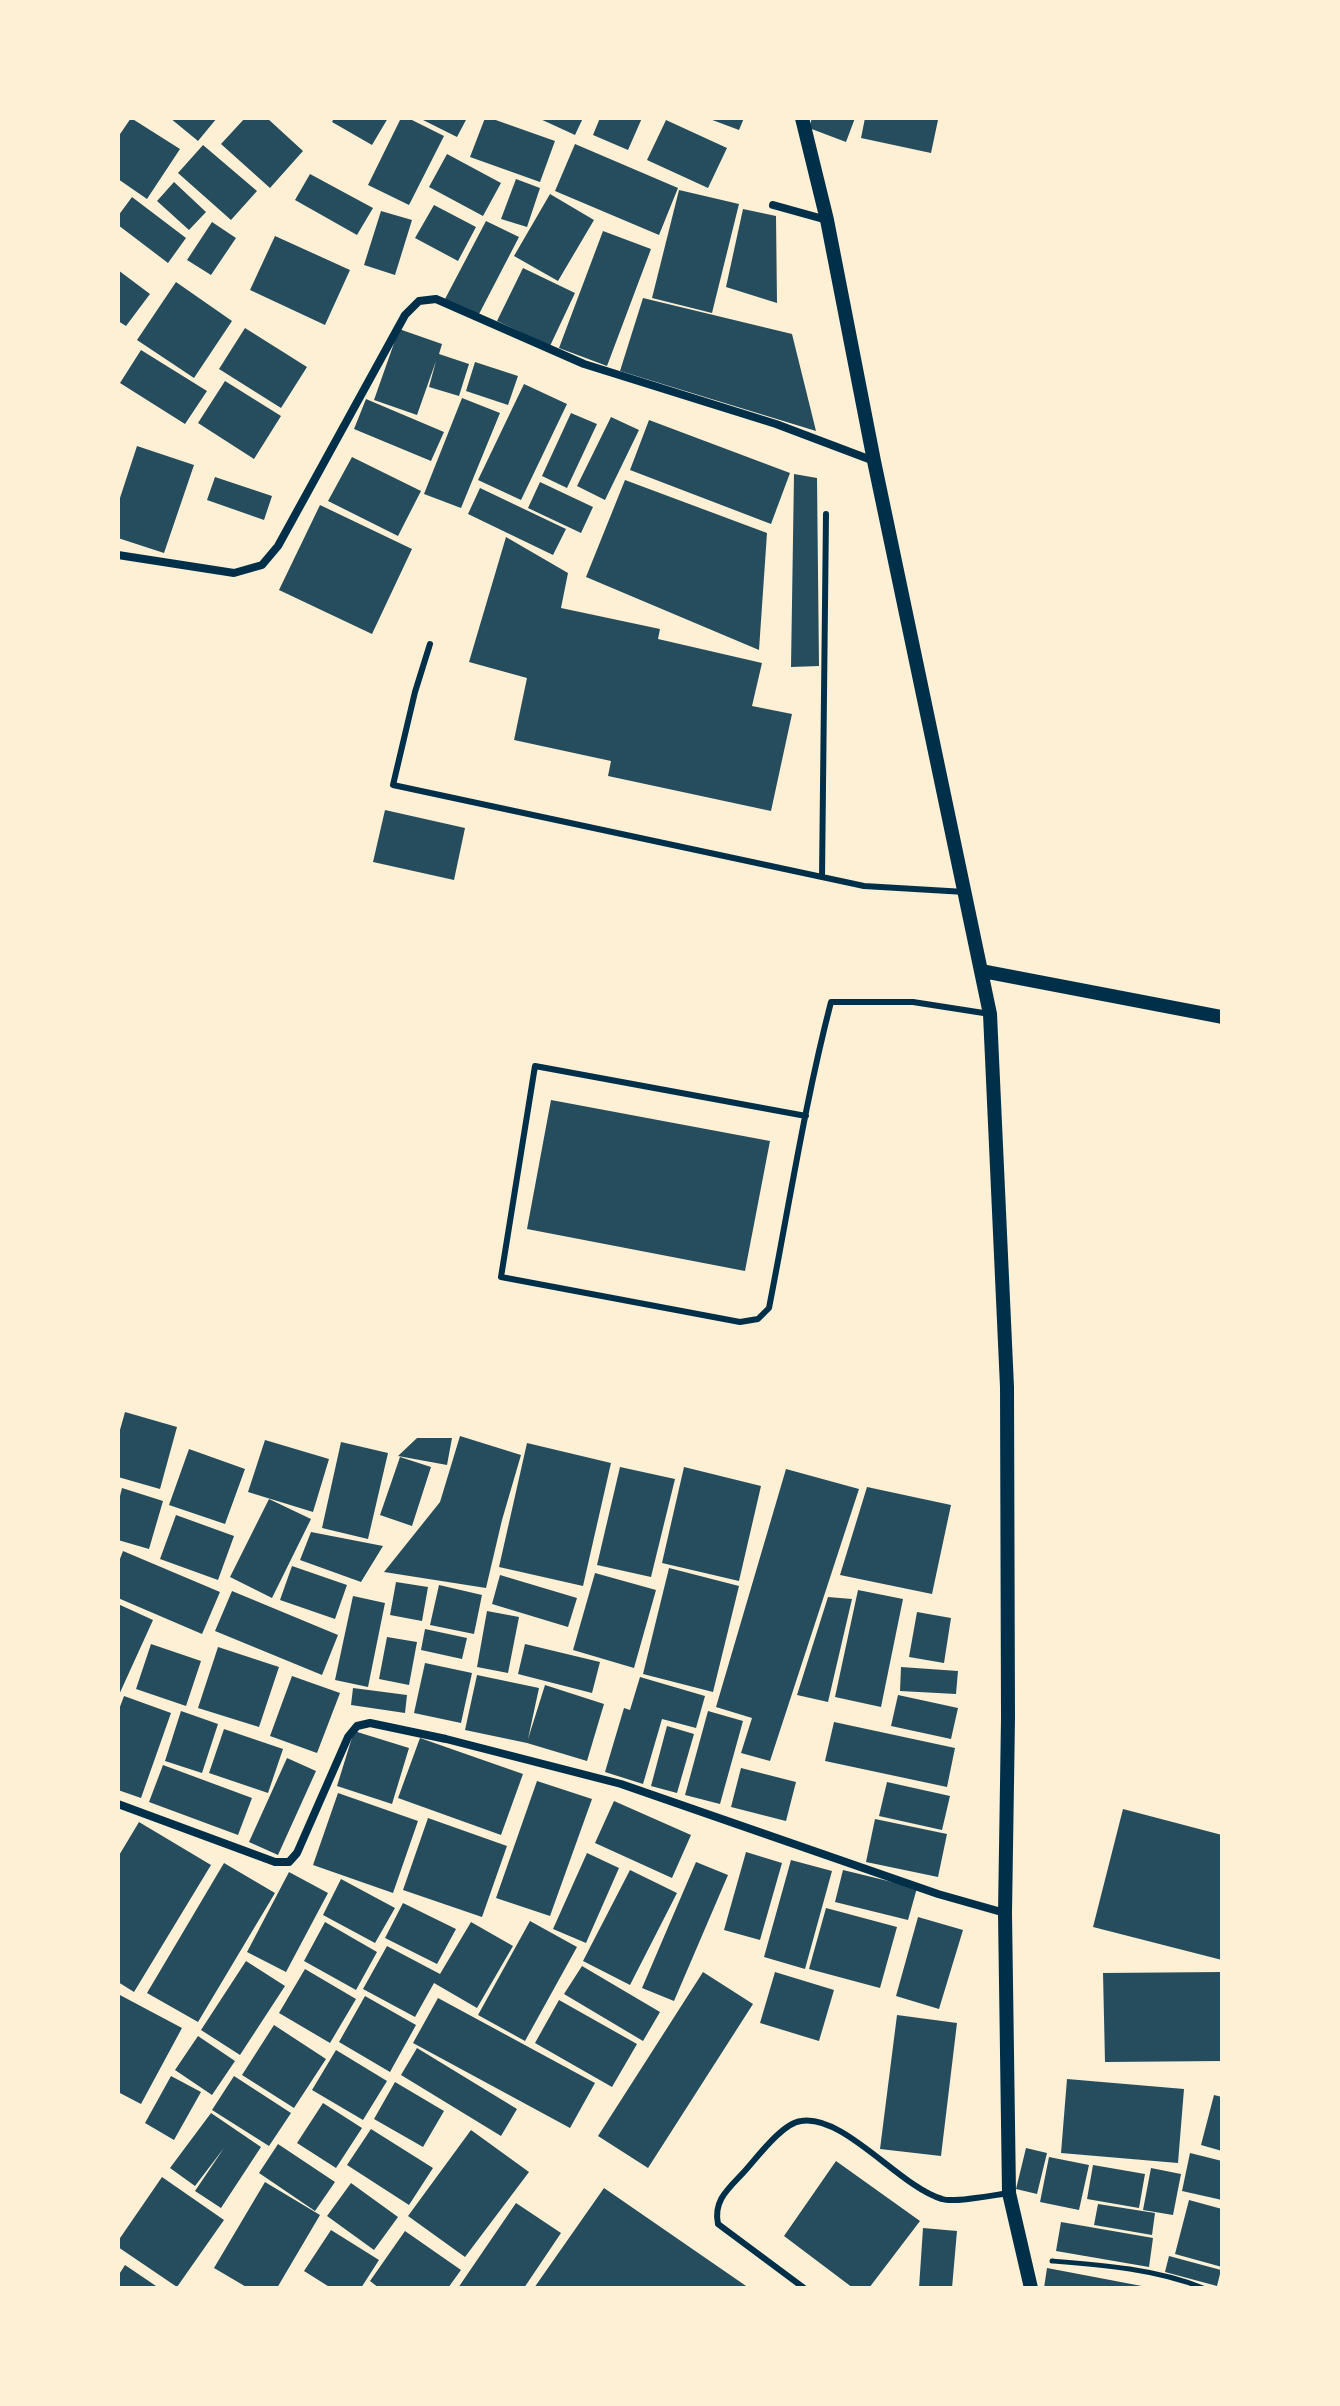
<!DOCTYPE html>
<html>
<head>
<meta charset="utf-8">
<style>
  body { margin:0 }
  #map { position:relative; width:1340px; height:2406px; overflow:hidden; background:#fdf0d5; font-family:"Golos Text",sans-serif }
  canvas { display:block }
  .frame { position:absolute; inset:0; border:120px solid #fdf0d5; pointer-events:none }
</style>
</head>
<body>
<div id="map">
<canvas width="1340" height="2406"></canvas>
<div class="frame"></div>
</div>
<script>
const context = document.querySelector('canvas').getContext('2d');
context.lineJoin = 'round';
function fill(path, color) {
  context.fillStyle = color;
  context.fill(path, 'evenodd');
}
function trace(path, color, width, dash) {
  context.strokeStyle = color;
  context.lineWidth = width;
  context.lineCap = dash ? 'butt' : 'round';
  context.setLineDash(dash || []);
  context.stroke(path);
}
const building = new Path2D(`
  M131 118 180 149 147 199 118 179V137Z
  M170 118H217L198 141Z
  M245 118H267L303 151 270 188 221 144Z
  M334 118H388L372 145 332 122Z
  M401 118H408L444 136 409 205 368 185Z
  M419 118H467L457 137Z
  M485 118H490L555 141 540 182 470 157Z
  M538 118H583L575 135Z
  M600 118H642L628 150 593 135Z
  M707 118H744L739 130Z
  M812 118H855L846 142 809 128Z
  M865 118H926L938 120 931 153 861 138Z
  M666 120 727 148 708 188 647 160Z
  M575 144 678 188 659 235 555 191Z
  M203 145 257 191 231 220 178 173Z
  M447 154 501 183 483 216 429 187Z
  M310 174 373 208 357 235 295 200Z
  M516 179 540 188 527 227 501 219Z
  M174 182 206 212 189 230 157 201Z
  M679 190 739 204 712 313 652 298Z
  M550 194 594 220 558 281 514 256Z
  M132 197 186 238 168 263 118 225V216Z
  M434 205 476 227 458 261 415 238Z
  M743 209 776 216 777 303 726 287Z
  M381 211 412 220 395 275 364 265Z
  M486 221 519 237 478 316 445 299Z
  M212 222 236 238 211 275 187 260Z
  M603 231 651 249 607 366 559 348Z
  M275 236 350 270 325 325 250 290Z
  M523 268 575 293 550 346 497 321Z
  M118 270 150 294 126 326 118 321Z
  M176 282 232 321 194 378 137 340Z
  M643 298 792 334 816 431 620 371Z
  M245 328 307 367 281 408 219 369Z
  M399 329 442 344 439 354 469 364 459 396 429 387 436 361 417 415 374 400Z
  M141 350 207 391 185 424 120 383Z
  M475 362 518 376 508 405 466 391Z
  M225 381 281 416 254 459 198 423Z
  M524 384 567 404 521 500 478 480Z
  M462 398 500 413 461 508 424 494Z
  M366 399 444 432 431 461 354 429Z
  M571 413 597 424 567 488 542 476Z
  M611 417 639 430 605 500 577 486Z
  M649 420 790 473 771 524 630 470Z
  M137 446 194 465 164 553 118 538V504Z
  M352 457 421 491 398 536 328 501Z
  M794 474 817 478 819 666 791 667Z
  M215 477 272 496 264 520 207 500Z
  M625 480 767 533 759 650 586 577Z
  M540 482 593 507 581 533 528 508Z
  M480 488 566 529 553 555 468 514Z
  M320 505 412 549 372 634 279 590Z
  M506 537 568 573 561 608 660 629 658 639 762 663 752 706 792 714 771 811 608 776 611 761 514 740 527 678 469 662Z
  M385 810 465 828 454 880 373 862Z
  M551 1100 770 1141 745 1271 527 1229Z
  M125 1412 177 1427 160 1489 118 1477V1437Z
  M460 1436 521 1455 502 1520 486 1588 384 1572 440 1502Z
  M417 1438H452L447 1465 398 1456Z
  M265 1440 329 1459 313 1512 248 1492Z
  M341 1442 388 1453 368 1539 322 1528Z
  M527 1443 611 1463 583 1586 499 1567Z
  M189 1449 245 1469 225 1524 169 1505Z
  M400 1457 431 1467 412 1526 380 1515Z
  M620 1467 675 1479 651 1577 597 1565Z
  M684 1467 761 1486 739 1581 662 1563Z
  M786 1469 859 1489 770 1761 741 1753 752 1718 716 1707Z
  M867 1487 951 1505 932 1594 840 1575Z
  M122 1488 163 1501 149 1549 118 1540V1504Z
  M269 1499 311 1519 272 1598 230 1577Z
  M176 1515 234 1536 218 1580 160 1559Z
  M311 1532 383 1546 361 1582 300 1560Z
  M123 1551 220 1592 202 1634 118 1598V1564Z
  M292 1566 347 1585 335 1619 280 1600Z
  M669 1568 739 1586 713 1692 643 1674Z
  M595 1573 656 1590 634 1668 573 1650Z
  M500 1575 577 1598 568 1627 492 1604Z
  M396 1582 428 1587 422 1621 390 1615Z
  M439 1585 482 1595 474 1634 430 1625Z
  M858 1590 903 1599 881 1707 835 1697Z
  M232 1591 338 1635 322 1675 215 1631Z
  M353 1596 385 1603 368 1687 335 1680Z
  M828 1597 852 1599 828 1702 797 1695Z
  M118 1604 153 1620 118 1697Z
  M487 1611 519 1617 508 1673 477 1667Z
  M917 1612 951 1618 944 1663 909 1657Z
  M425 1629 467 1638 462 1659 421 1650Z
  M387 1637 417 1642 409 1685 379 1679Z
  M151 1644 201 1661 186 1706 136 1689Z
  M525 1644 600 1662 592 1693 518 1674Z
  M218 1647 279 1667 259 1727 198 1708Z
  M425 1663 472 1673 461 1723 414 1713Z
  M901 1667 958 1671 956 1694 900 1691Z
  M477 1675 539 1688 528 1739 545 1685 604 1704 587 1761 527 1743 465 1730Z
  M292 1676 340 1693 317 1753 270 1736Z
  M640 1677 705 1696 696 1728 662 1719 643 1784 605 1772 624 1708 630 1710Z
  M353 1688 407 1695 405 1713 351 1705Z
  M898 1695 958 1708 951 1739 891 1726Z
  M124 1696 171 1713 141 1798 118 1790V1712Z
  M181 1711 218 1724 202 1773 165 1761Z
  M708 1711 743 1721 720 1804 685 1795Z
  M834 1722 955 1748 947 1787 825 1761Z
  M667 1726 694 1734 677 1793 651 1786Z
  M224 1729 283 1749 268 1793 209 1773Z
  M354 1731 409 1748 392 1804 337 1786Z
  M420 1738 523 1774 501 1835 398 1798Z
  M287 1758 316 1771 278 1855 249 1842Z
  M163 1765 252 1798 238 1835 149 1802Z
  M741 1768 796 1782 786 1821 731 1807Z
  M537 1781 592 1799 550 1916 496 1898Z
  M887 1782 950 1796 942 1830 879 1816Z
  M338 1793 418 1821 393 1893 313 1865Z
  M614 1801 691 1835 672 1878 595 1843Z
  M1123 1809 1222 1835V1960L1093 1927Z
  M428 1818 507 1846 482 1917 403 1890Z
  M875 1819 947 1834 938 1877 866 1862Z
  M139 1822 211 1865 134 1992 118 1982V1857Z
  M746 1852 782 1863 760 1940 724 1930Z
  M587 1853 619 1868 586 1943 553 1929Z
  M791 1860 832 1871 805 1969 764 1957Z
  M696 1862 728 1875 674 2001 642 1988Z
  M224 1863 275 1893 198 2022 147 1993Z
  M630 1870 677 1893 630 1985 583 1961Z
  M843 1870 917 1888 908 1920 835 1902Z
  M289 1872 328 1893 286 1972 247 1952Z
  M341 1879 395 1908 375 1943 323 1915Z
  M403 1903 456 1929 437 1964 385 1938Z
  M826 1908 897 1927 880 1988 809 1969Z
  M918 1917 963 1930 939 2009 896 1996Z
  M530 1921 577 1947 525 2041 478 2015Z
  M325 1922 377 1952 356 1990 304 1961Z
  M471 1922 513 1946 477 2008 434 1983 415 2017 363 1989 387 1946 440 1974Z
  M246 1961 285 1986 240 2055 201 2030Z
  M582 1966 660 2012 643 2041 564 1994Z
  M305 1969 356 1999 330 2043 279 2013Z
  M703 1972 753 2004 648 2168 598 2136Z
  M775 1972 834 1990 819 2041 760 2023Z
  M1222 1972V2061L1105 2062 1103 1973Z
  M118 1994 182 2028 141 2104 118 2092Z
  M365 1996 416 2025 390 2072 339 2042Z
  M438 1998 595 2083 570 2128 413 2043Z
  M559 2000 637 2044 612 2087 535 2043Z
  M897 2015 957 2023 941 2156 880 2149Z
  M274 2025 326 2059 294 2108 242 2075Z
  M198 2036 235 2061 212 2095 175 2070Z
  M417 2048 517 2109 501 2136 401 2075Z
  M336 2050 387 2081 363 2120 312 2090Z
  M171 2076 201 2092 174 2140 145 2123Z
  M234 2076 291 2113 269 2146 212 2110Z
  M1067 2079 1184 2089 1178 2163 1061 2153Z
  M395 2082 444 2111 423 2147 374 2119Z
  M1214 2095 1222 2097V2151L1201 2145Z
  M323 2103 362 2128 336 2168 297 2143Z
  M211 2113 261 2147 221 2208 195 2191 224 2148 195 2186 170 2168Z
  M371 2129 433 2168 409 2205 347 2165Z
  M471 2130 529 2172 465 2257 408 2216Z
  M278 2144 335 2182 315 2211 259 2173Z
  M1026 2148 1047 2153 1037 2194 1016 2189Z
  M1190 2153 1222 2161V2200L1182 2191Z
  M1049 2157 1089 2165 1079 2210 1040 2202Z
  M836 2161 920 2221 869 2288H853L784 2236Z
  M1093 2165 1145 2174 1139 2208 1087 2199Z
  M1151 2168 1181 2174 1173 2215 1143 2210Z
  M162 2177 224 2220 177 2287 118 2247V2241Z
  M265 2182 320 2215 277 2288H248L214 2268Z
  M351 2183 398 2217 374 2250 327 2216Z
  M604 2188 749 2288H534Z
  M1189 2200 1222 2209V2267L1175 2254Z
  M516 2203 561 2233 524 2288H458Z
  M1098 2204 1155 2213 1152 2235 1094 2225Z
  M1061 2222 1153 2238 1149 2267 1056 2251Z
  M923 2228 957 2231 952 2288H919Z
  M331 2230 379 2260 361 2288H331L304 2271Z
  M405 2231 461 2270 448 2288H379L370 2281Z
  M1169 2256 1221 2270 1217 2286 1165 2272Z
  M125 2265 159 2288H118V2276Z
  M1047 2268 1147 2287V2288H1044Z`);
const path = new Path2D(`
  M1052 2261C1103 2265 1156 2269 1203 2288`);
const service = new Path2D(`
  M430 644 415 692 393 785 864 886 965 892
  M822 877 826 514
  M806 1116 535 1066 501 1277 740 1322 758 1319 769 1308C789 1206 805 1102 831 1002H913L990 1014
  M804 2288 718 2224C713 2201 728 2189 743 2173 756 2159 782 2123 801 2121 844 2114 900 2187 942 2199 954 2203 994 2195 1009 2193`);
const minor = new Path2D(`
  M773 205 827 220
  M118 555 234 573 262 565 278 546 405 315 419 301 436 299 584 364 776 424 874 461
  M118 1804 275 1862H289L297 1853 348 1737 357 1726 370 1723 446 1739 621 1784 938 1894 1005 1913`);
const tertiary = new Path2D(`
  M802 118 827 220 874 461 990 1014 1007 1387 1008 1718 1005 1913 1009 2193 1031 2288
  M982 971 1222 1017`);
fill(building, '#264d5e');
trace(path, '#003049', 5);
trace(service, '#003049', 6);
trace(minor, '#003049', 8);
trace(tertiary, '#003049', 14);
</script>
</body>
</html>
